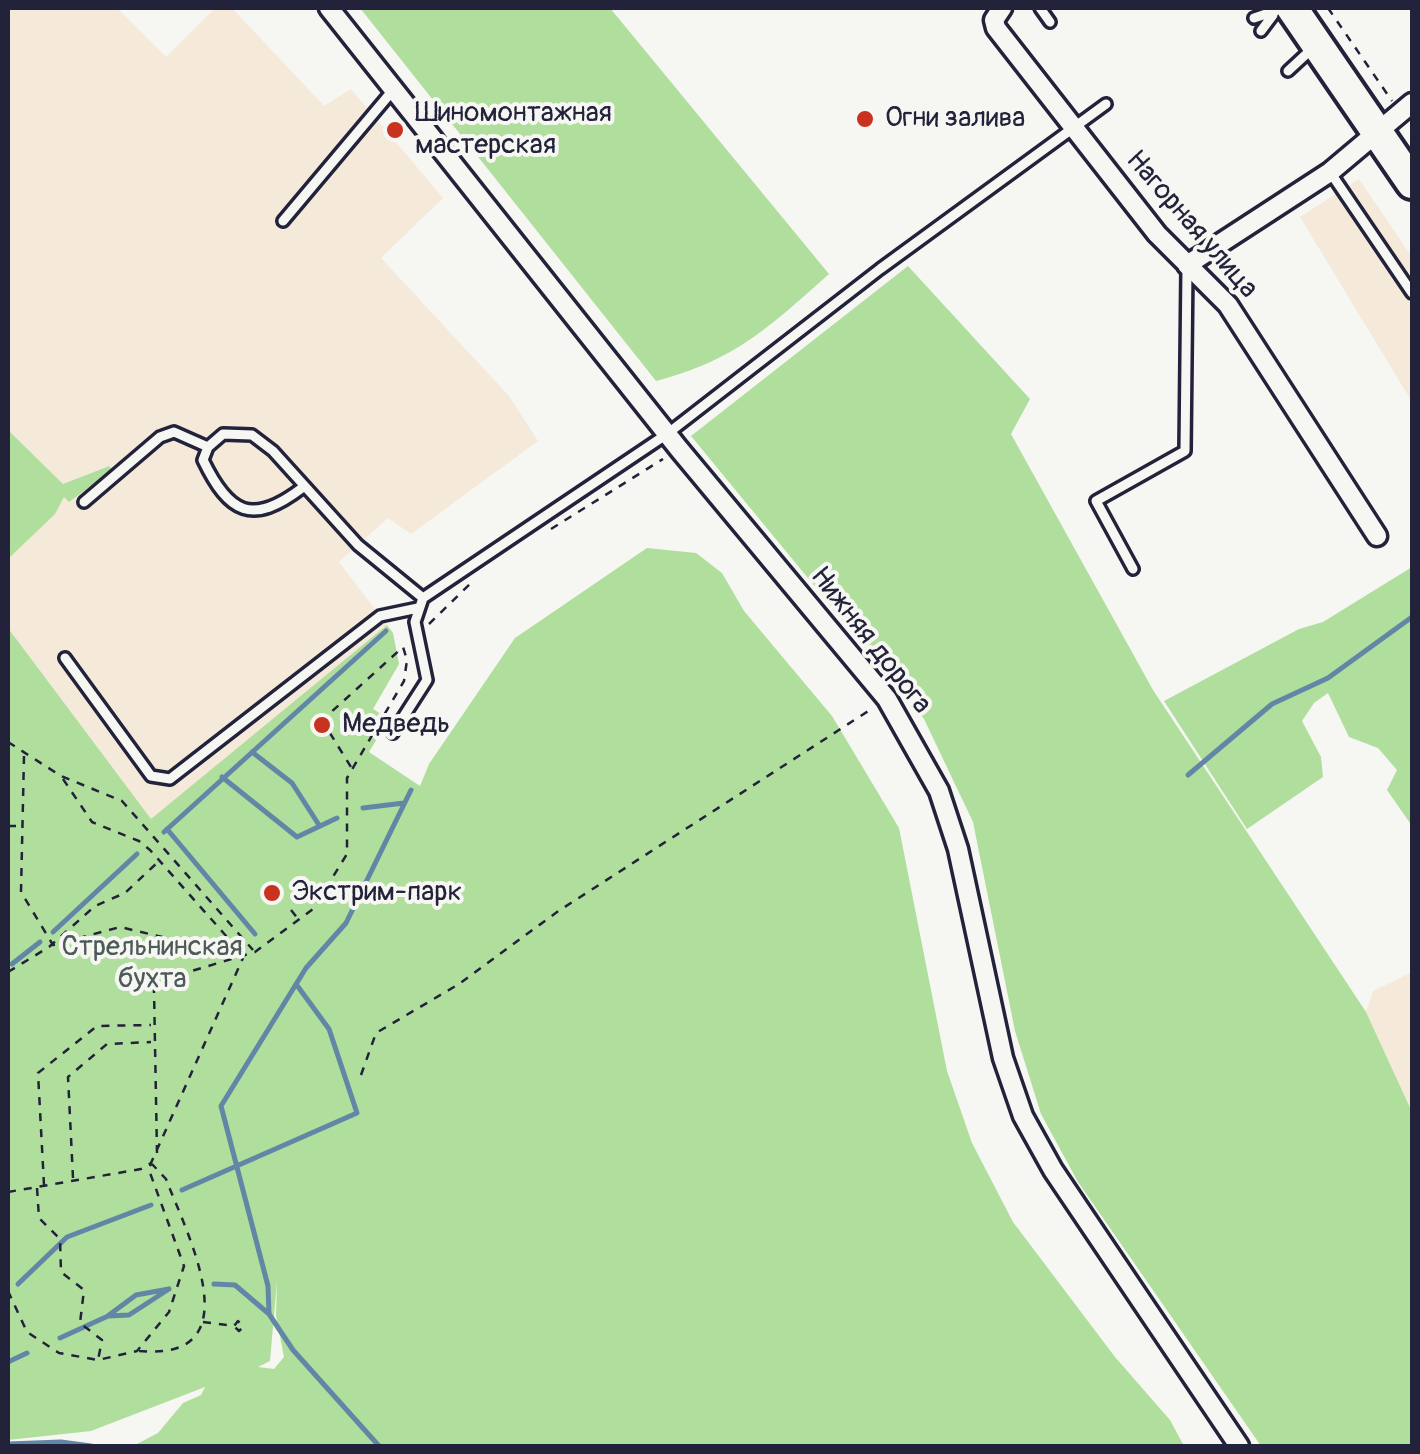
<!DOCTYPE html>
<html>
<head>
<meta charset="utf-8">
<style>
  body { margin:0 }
  #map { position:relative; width:1420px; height:1454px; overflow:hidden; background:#f6f6f2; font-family:Pangolin,sans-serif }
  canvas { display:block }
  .frame { position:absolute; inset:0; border:10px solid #22223b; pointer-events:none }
</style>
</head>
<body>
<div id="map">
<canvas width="1420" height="1454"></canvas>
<div class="frame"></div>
</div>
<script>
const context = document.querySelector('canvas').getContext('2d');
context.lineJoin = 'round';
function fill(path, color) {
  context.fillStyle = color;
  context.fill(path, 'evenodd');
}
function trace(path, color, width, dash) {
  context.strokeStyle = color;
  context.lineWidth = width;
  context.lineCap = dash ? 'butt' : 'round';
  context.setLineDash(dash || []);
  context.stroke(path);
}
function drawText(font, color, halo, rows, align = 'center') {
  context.font = font + ' Pangolin,sans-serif';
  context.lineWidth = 8;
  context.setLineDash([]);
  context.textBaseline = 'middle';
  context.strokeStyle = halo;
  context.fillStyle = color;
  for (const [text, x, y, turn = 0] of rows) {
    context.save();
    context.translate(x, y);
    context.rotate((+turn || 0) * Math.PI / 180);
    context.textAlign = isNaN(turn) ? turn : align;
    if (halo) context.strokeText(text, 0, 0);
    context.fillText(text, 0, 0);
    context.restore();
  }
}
const built = new Path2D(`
  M8 8H117L166 57 215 8H232L324 106 351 89 443 198 381 258 509 396 538 441 411 534 388 518 339 562 387 625 151 820 8 628V541L64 496 69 502 108 466 63 484 8 430Z
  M1359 179 1412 257V402L1300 217Z
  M1412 972V1112L1366 1012 1373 991Z`);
const green = new Path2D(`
  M360 8H610L829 274C769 327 736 360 656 381Z
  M908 266 1030 399 1011 434 1153 690 1366 1012 1412 1112V1446H1261L1078 1182 1041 1114 1015 1031 973 822 924 719 691 436Z
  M8 430 63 484 109 466 112 470 69 502 64 497 55 514 8 559Z
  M647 548 696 553 722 573 744 611 832 716 899 828 947 1071 972 1143 1013 1222 1115 1357 1170 1420 1184 1446H133L158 1433 183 1403 201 1395 205 1387 91 1431 8 1440V628L151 819 387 625 393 633 399 664 373 709 389 719 369 752 420 786 429 764 515 638ZM277 1281 276 1316 284 1357 274 1369 258 1367 270 1361Z
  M1412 567V826L1387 790 1397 770 1378 748 1349 737 1328 693 1314 703 1302 721 1321 757 1323 777 1247 829 1164 701 1299 629 1323 622Z`);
const stream = new Path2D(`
  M252 752 292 783 319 825
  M1188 775 1272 704 1328 678 1412 617
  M222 777 297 837 337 818
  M363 808 404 803
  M167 829 255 934
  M164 832 386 631
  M53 932 137 854
  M12 964 40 942
  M182 1190 357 1113 329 1029 296 984
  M18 1284 67 1237 151 1205
  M214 1284 235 1285 269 1314 293 1350 379 1446
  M269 1314 268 1286 221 1106 306 968 346 923 411 790
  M109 1315 136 1295 169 1289
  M60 1338 108 1316 129 1315 169 1289
  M8 1362 27 1353
  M8 1444 61 1442 91 1446`);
const path = new Path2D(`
  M1328 8 1392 101
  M551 529 663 459
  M429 624 474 580
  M8 742 61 776 122 801 253 950
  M24 756 21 892 53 945 120 927 242 956
  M63 779 92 822 139 841 150 850 243 955
  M8 826H21
  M291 910 299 920
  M8 972 49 947 95 906 125 893 158 862
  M361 1075 376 1033 459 984 557 912 873 708
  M157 1153 154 990 165 979 255 952 313 909 347 854V778L404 681 407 660 403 647 329 714 328 730 351 767
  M73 1178 68 1077 107 1044 151 1042
  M44 1185 38 1073 97 1026 151 1025
  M37 1188 39 1218 60 1239 61 1272 84 1290 80 1323 102 1340 98 1360
  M8 1192 141 1169 151 1163 243 958
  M8 1291 27 1332 59 1353 98 1360 137 1351 169 1312 184 1266 149 1170 151 1163
  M203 1322 234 1326 238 1321 243 1327 239 1331 234 1326
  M139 1351C255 1362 186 1232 166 1179L152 1164`);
const service = new Path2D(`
  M1040 8 1050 22
  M1254 18 1284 8
  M1261 31 1273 15
  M1288 71 1315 46
  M1330 172 1412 293
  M283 221 394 89
  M302 488C252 526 229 514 203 460L208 447 223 434 252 435 273 451 358 545 423 598
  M84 502 160 437 174 432 208 447
  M1133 569 1096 501 1185 451 1187 268
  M65 658 151 776 170 779 380 616 418 608
  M393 733 427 680 415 622 423 598 667 434 880 269 1106 104`);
const minor = new Path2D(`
  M329 8 679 449 887 699 939 791 958 849 1003 1058 1023 1116 1053 1170 1239 1446
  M1002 8 994 20 996 28 1157 234 1228 305 1377 536
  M1187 265 1330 172 1412 103`);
const primary = new Path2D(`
  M1292 8 1412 183`);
const markers = [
  [865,119,10,"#c8321e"],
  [395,130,10,"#c8321e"],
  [322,725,10,"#c8321e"],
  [272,893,10,"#c8321e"]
];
const poiNames = [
  ["Шиномонтажная",415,114],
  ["мастерская",415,146],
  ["Огни залива",885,119],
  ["Медведь",342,725],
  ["Экстрим-парк",292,893]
];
const streetNames = [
  ["Нагорная улица",1191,225,49],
  ["Нижняя дорога",870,641,52]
];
const parkNames = [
  ["Стрельнинская",152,948],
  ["бухта",152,980]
];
fill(built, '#f5e9da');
fill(green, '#b0de9d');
trace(stream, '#6287a6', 5);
trace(service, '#22223b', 16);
trace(minor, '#22223b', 25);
trace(primary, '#22223b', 38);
trace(path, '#22223b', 2.5, [8, 8]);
trace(service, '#f6f6f2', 9);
trace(minor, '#f6f6f2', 18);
trace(primary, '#f6f6f2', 30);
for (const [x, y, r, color] of markers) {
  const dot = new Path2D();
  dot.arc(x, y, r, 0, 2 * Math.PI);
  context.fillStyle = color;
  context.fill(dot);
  trace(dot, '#f6f6f2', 4);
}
drawText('28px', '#22223b', '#f6f6f2', poiNames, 'left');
drawText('28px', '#22223b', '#f6f6f2', streetNames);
drawText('28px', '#4d5a58', '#f6f6f2', parkNames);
</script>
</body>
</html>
